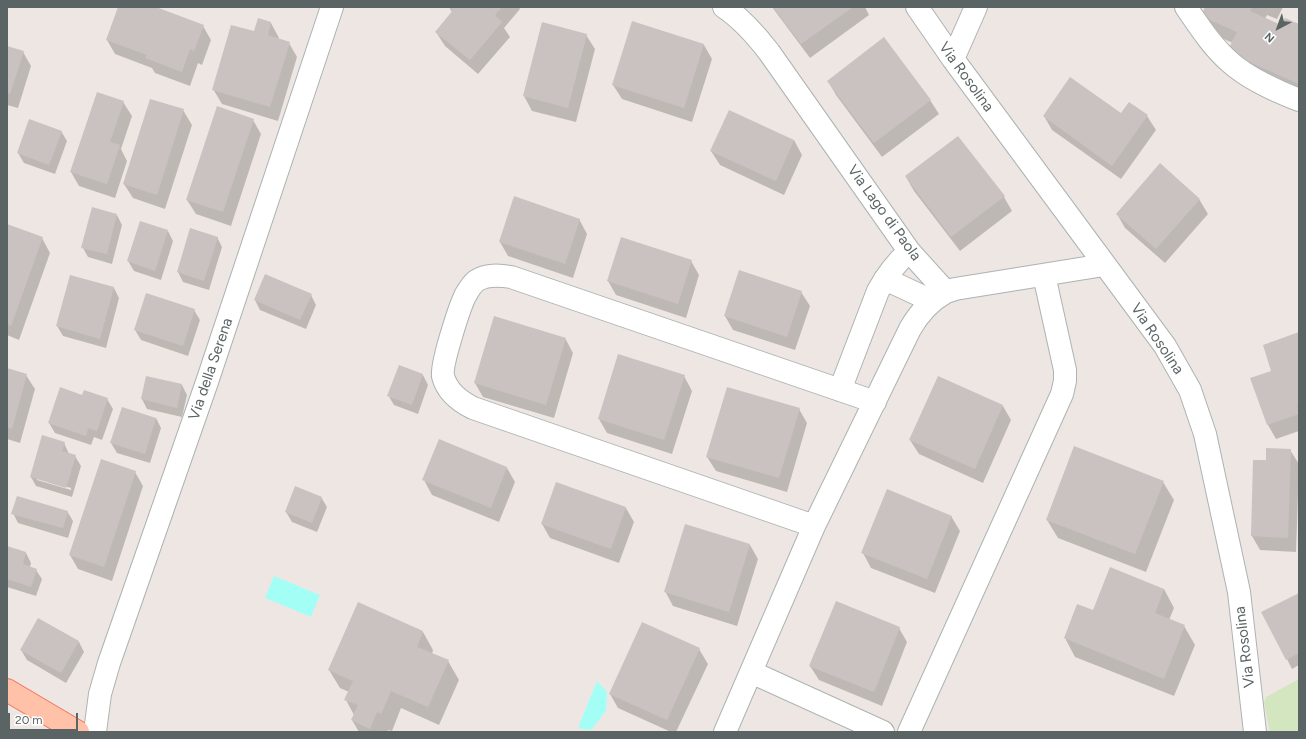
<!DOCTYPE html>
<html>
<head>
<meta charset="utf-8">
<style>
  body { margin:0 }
  #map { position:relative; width:1306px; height:739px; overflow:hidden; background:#eee6e3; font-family:Figtree,sans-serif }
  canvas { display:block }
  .frame { position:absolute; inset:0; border:8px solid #5b6464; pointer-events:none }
  .north { position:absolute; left:1258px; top:8px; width:40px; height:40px; -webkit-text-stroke:3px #fff; paint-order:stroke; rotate:221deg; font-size:11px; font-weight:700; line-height:16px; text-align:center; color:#5b6464 }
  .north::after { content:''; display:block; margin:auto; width:14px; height:18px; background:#5b6464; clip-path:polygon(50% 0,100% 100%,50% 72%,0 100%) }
  .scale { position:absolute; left:8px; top:713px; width:70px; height:18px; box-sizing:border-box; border:2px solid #5b6464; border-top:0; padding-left:5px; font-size:12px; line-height:14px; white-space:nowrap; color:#5b6464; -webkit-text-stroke:3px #fff; paint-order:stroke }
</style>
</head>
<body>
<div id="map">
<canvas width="1306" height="739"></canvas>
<div class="frame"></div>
<div class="north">N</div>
<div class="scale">20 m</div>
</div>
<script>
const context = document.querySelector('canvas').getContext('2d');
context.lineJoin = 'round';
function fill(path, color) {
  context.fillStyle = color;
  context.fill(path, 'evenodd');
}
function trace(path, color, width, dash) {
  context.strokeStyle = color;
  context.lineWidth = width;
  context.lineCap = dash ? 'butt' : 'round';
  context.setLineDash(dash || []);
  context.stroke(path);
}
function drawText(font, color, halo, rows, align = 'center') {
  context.font = font + ' Figtree,sans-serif';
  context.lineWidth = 3;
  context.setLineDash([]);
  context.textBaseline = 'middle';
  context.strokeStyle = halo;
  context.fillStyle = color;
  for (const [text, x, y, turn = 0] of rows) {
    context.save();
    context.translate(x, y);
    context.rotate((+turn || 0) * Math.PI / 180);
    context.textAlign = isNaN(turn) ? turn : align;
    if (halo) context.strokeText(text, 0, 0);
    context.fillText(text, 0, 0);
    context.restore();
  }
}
const green = new Path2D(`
  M1299 679V732H1270L1264 703 1266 697Z`);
const water = new Path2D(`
  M274 576 320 595 311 617 265 598Z
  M597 681 607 692 606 711 591 730 578 728Z`);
const shadow = new Path2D(`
  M119 7H153L203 26 211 40 202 65 198 63 190 86 155 73 152 68 115 54 107 40Z
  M449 7H519L520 9 504 28 510 37 478 74 445 46 436 32 452 12Z
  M772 7H865L869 15 810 58Z
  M1206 7H1283L1277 19 1267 15 1265 19 1282 26 1299 25V98L1239 71 1233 43 1212 34 1202 15Z
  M633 22 704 45 712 59 692 122 622 99 613 85Z
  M271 23 279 38 278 39 289 43 297 57 278 121 222 104 213 89 254 33Z
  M543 23 586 35 595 49 576 122 532 111 524 96Z
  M7 47 23 52 31 66 18 108 7 105Z
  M828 81 930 100 939 114 882 157 836 95Z
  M123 102 132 116 121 149 127 161 115 198 79 186 71 172Z
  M1129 103 1147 116 1156 130 1121 179 1052 130 1044 116 1121 114Z
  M183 110 192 125 165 209 133 198 124 184Z
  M253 120 261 134 231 226 196 214 187 200Z
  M61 131 67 141 55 174 24 163 18 153Z
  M794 140 802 155 784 195 720 165 711 151Z
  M906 177 1004 197 1012 211 960 251 914 191Z
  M1199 199 1208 214 1165 263 1125 228 1117 214Z
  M117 215 122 225 112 264 88 257 83 248Z
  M579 219 587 234 573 278 508 256 500 242Z
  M7 226 42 238 50 253 19 340 7 335Z
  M168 231 173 241 161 280 134 271 128 261Z
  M217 237 222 247 209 290 183 282 178 272Z
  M691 261 699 275 686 318 616 295 608 281Z
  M114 288 119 298 106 348 63 336 57 326Z
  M801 292 810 306 795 350 733 330 725 316Z
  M311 295 316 305 306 329 260 310 255 300Z
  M194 310 200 320 188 356 141 340 135 330Z
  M1299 334V431L1276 439 1268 425 1273 371Z
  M565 338 573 353 554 418 483 397 475 383Z
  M7 369 26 375 35 389 20 443 7 439Z
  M423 375 428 385 418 414 394 405 388 395Z
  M684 376 692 391 672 454 607 433 599 419Z
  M147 377 182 385 187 395 182 417 147 409 142 399Z
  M83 396 107 399 113 409 102 440 94 437 91 445 55 433 49 423Z
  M1003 406 1011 420 983 483 919 454 910 440Z
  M799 409 807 423 787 492 716 471 707 457Z
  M156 418 161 428 150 463 117 453 111 443Z
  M64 443 69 454 75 456 81 466 72 497 36 486 31 477ZM37 478 71 488V490L37 480Z
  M1290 450 1299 464 1296 552 1260 550 1252 536Z
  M507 468 515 482 499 522 432 495 424 480Z
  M135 472 143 486 112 581 78 569 70 555Z
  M1163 482 1174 500 1146 572 1058 538 1047 520Z
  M321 497 327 507 317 532 292 522 286 512Z
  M626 508 634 522 619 563 550 538 542 524Z
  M67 511 73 521 68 538 18 523 13 513Z
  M951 516 960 531 935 593 871 568 863 553Z
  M750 545 758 559 737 626 673 606 665 591Z
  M7 547 26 553 31 563 30 567 36 570 42 579 36 596 7 587Z
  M1164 589 1174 608 1169 620 1184 626 1195 645 1174 696 1075 657 1065 638 1094 612Z
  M1299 594V665L1292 669 1287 659Z
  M642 623 699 649 708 664 676 732H671L618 708 610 694Z
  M899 628 907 642 882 706 819 680 810 666Z
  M423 632 433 650 432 654 448 661 459 680 439 725 401 708 392 731 388 730 387 732H359L352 720 354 715 346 700 349 692 340 688 329 670Z
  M79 642 84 652 66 683 27 660 21 650Z`);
const building = new Path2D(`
  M118 7H156L204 25 194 51 190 49 182 72 145 58 147 55 106 40Z
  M450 7H502L495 15 502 22 470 60 435 32 453 10Z
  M773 7H853L801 44Z
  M1205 7H1252L1250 11 1281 25 1285 18 1299 24V84L1227 52 1237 32 1201 16Z
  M258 18 271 22 268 35 290 42 270 107 212 90 231 25 254 31Z
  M632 21 704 44 684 108 612 85Z
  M542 22 587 34 568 108 523 96Z
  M884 37 931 100 874 143 827 81Z
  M7 46 24 51 10 94 7 93Z
  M1070 77 1121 113 1129 102 1148 115 1112 166 1043 116Z
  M97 92 124 101 110 142 120 145 107 184 70 172Z
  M150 99 184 109 157 195 123 184Z
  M217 106 254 119 223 212 186 200Z
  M729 110 794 140 776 181 710 151Z
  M29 119 62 131 49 165 17 153Z
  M958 136 1005 196 951 237 905 176Z
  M1160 163 1200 199 1156 249 1116 214Z
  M514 196 580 219 565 264 499 242Z
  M92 207 117 214 107 254 81 248Z
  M140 221 168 230 155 271 127 261Z
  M7 224 43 237 11 326 7 324Z
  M190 228 218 237 204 281 177 272Z
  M621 237 692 260 678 304 607 281Z
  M739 270 802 291 787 337 724 316Z
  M265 274 312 294 300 320 254 300Z
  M70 275 114 287 100 339 56 326Z
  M146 293 195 309 183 346 134 330Z
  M494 316 566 338 546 405 474 383Z
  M1299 332V405L1297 406 1299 414 1267 425 1250 378 1271 371 1263 345Z
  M618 354 685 375 664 440 598 419Z
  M399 365 423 374 412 405 387 396Z
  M7 368 27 374 12 429 7 427Z
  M146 376 182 384 177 408 141 399Z
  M938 376 1003 405 975 469 909 440Z
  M60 387 82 395 84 390 108 398 97 431 88 428 86 436 48 423Z
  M727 387 800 408 779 478 706 457Z
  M122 407 156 418 145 454 110 443Z
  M42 435 65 442 62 451 76 455 66 488 30 477Z
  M439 439 507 467 491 508 422 480Z
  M1074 446 1164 481 1135 554 1046 520Z
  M1266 448 1291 449 1288 538 1251 536 1253 460H1266Z
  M101 459 136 471 104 567 69 555Z
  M556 482 626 507 611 549 541 524Z
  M295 486 322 497 312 523 285 512Z
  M887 489 952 516 927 579 861 553Z
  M17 496 68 511 63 528 11 514Z
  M685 524 750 544 729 612 664 592Z
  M7 546 26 552 23 564 37 569 31 587 7 579Z
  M1110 567 1164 589 1155 613 1185 625 1164 679 1064 638 1077 604 1093 610Z
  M1299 593V653L1286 660 1261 612Z
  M836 601 900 627 874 692 809 666Z
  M358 602 423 631 417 647 449 660 428 707 391 691 381 714 377 712 370 729 351 720 358 705 344 700 353 681 328 670Z
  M38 618 79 641 61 673 20 650Z
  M642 622 700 648 667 720 609 694Z`);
const street = new Path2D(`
  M724 7C742 19 756 35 769 52L909 251 946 292 955 289 1104 265
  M917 7 953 59 1165 346 1190 390 1205 434 1239 592 1255 732
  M1186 7C1199 26 1213 48 1231 63 1248 78 1278 92 1299 100
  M953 59 976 7
  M885 279 932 301
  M840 390 878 291C886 276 896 263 909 251
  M814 526 473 408C459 401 447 392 443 376 441 364 459 309 465 296 468 291 471 285 476 281 486 274 499 275 511 277L875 402
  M751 672 883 732
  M95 732 100 694 109 663 207 382 332 7
  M725 732 814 526 910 329C919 313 930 301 946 292
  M909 732 1062 394 1065 381V370L1044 275`);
const primary = new Path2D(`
  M7 690 78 732`);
const streetNames = [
  ["Via Rosolina",966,77,54],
  ["Via Lago di Paola",884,213,54],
  ["Via Rosolina",1157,339,56],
  ["Via della Serena",211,369,-71],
  ["Via Rosolina",1245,647,-97]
];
fill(green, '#d4e6c0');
fill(water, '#a3fff5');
fill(shadow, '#0003');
fill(building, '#c9c2c0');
trace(street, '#acb3b3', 24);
trace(primary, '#f1755a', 24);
trace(street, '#fff', 22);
trace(primary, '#ffc2a8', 22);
drawText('15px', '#5b6464', '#fff', streetNames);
</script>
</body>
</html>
